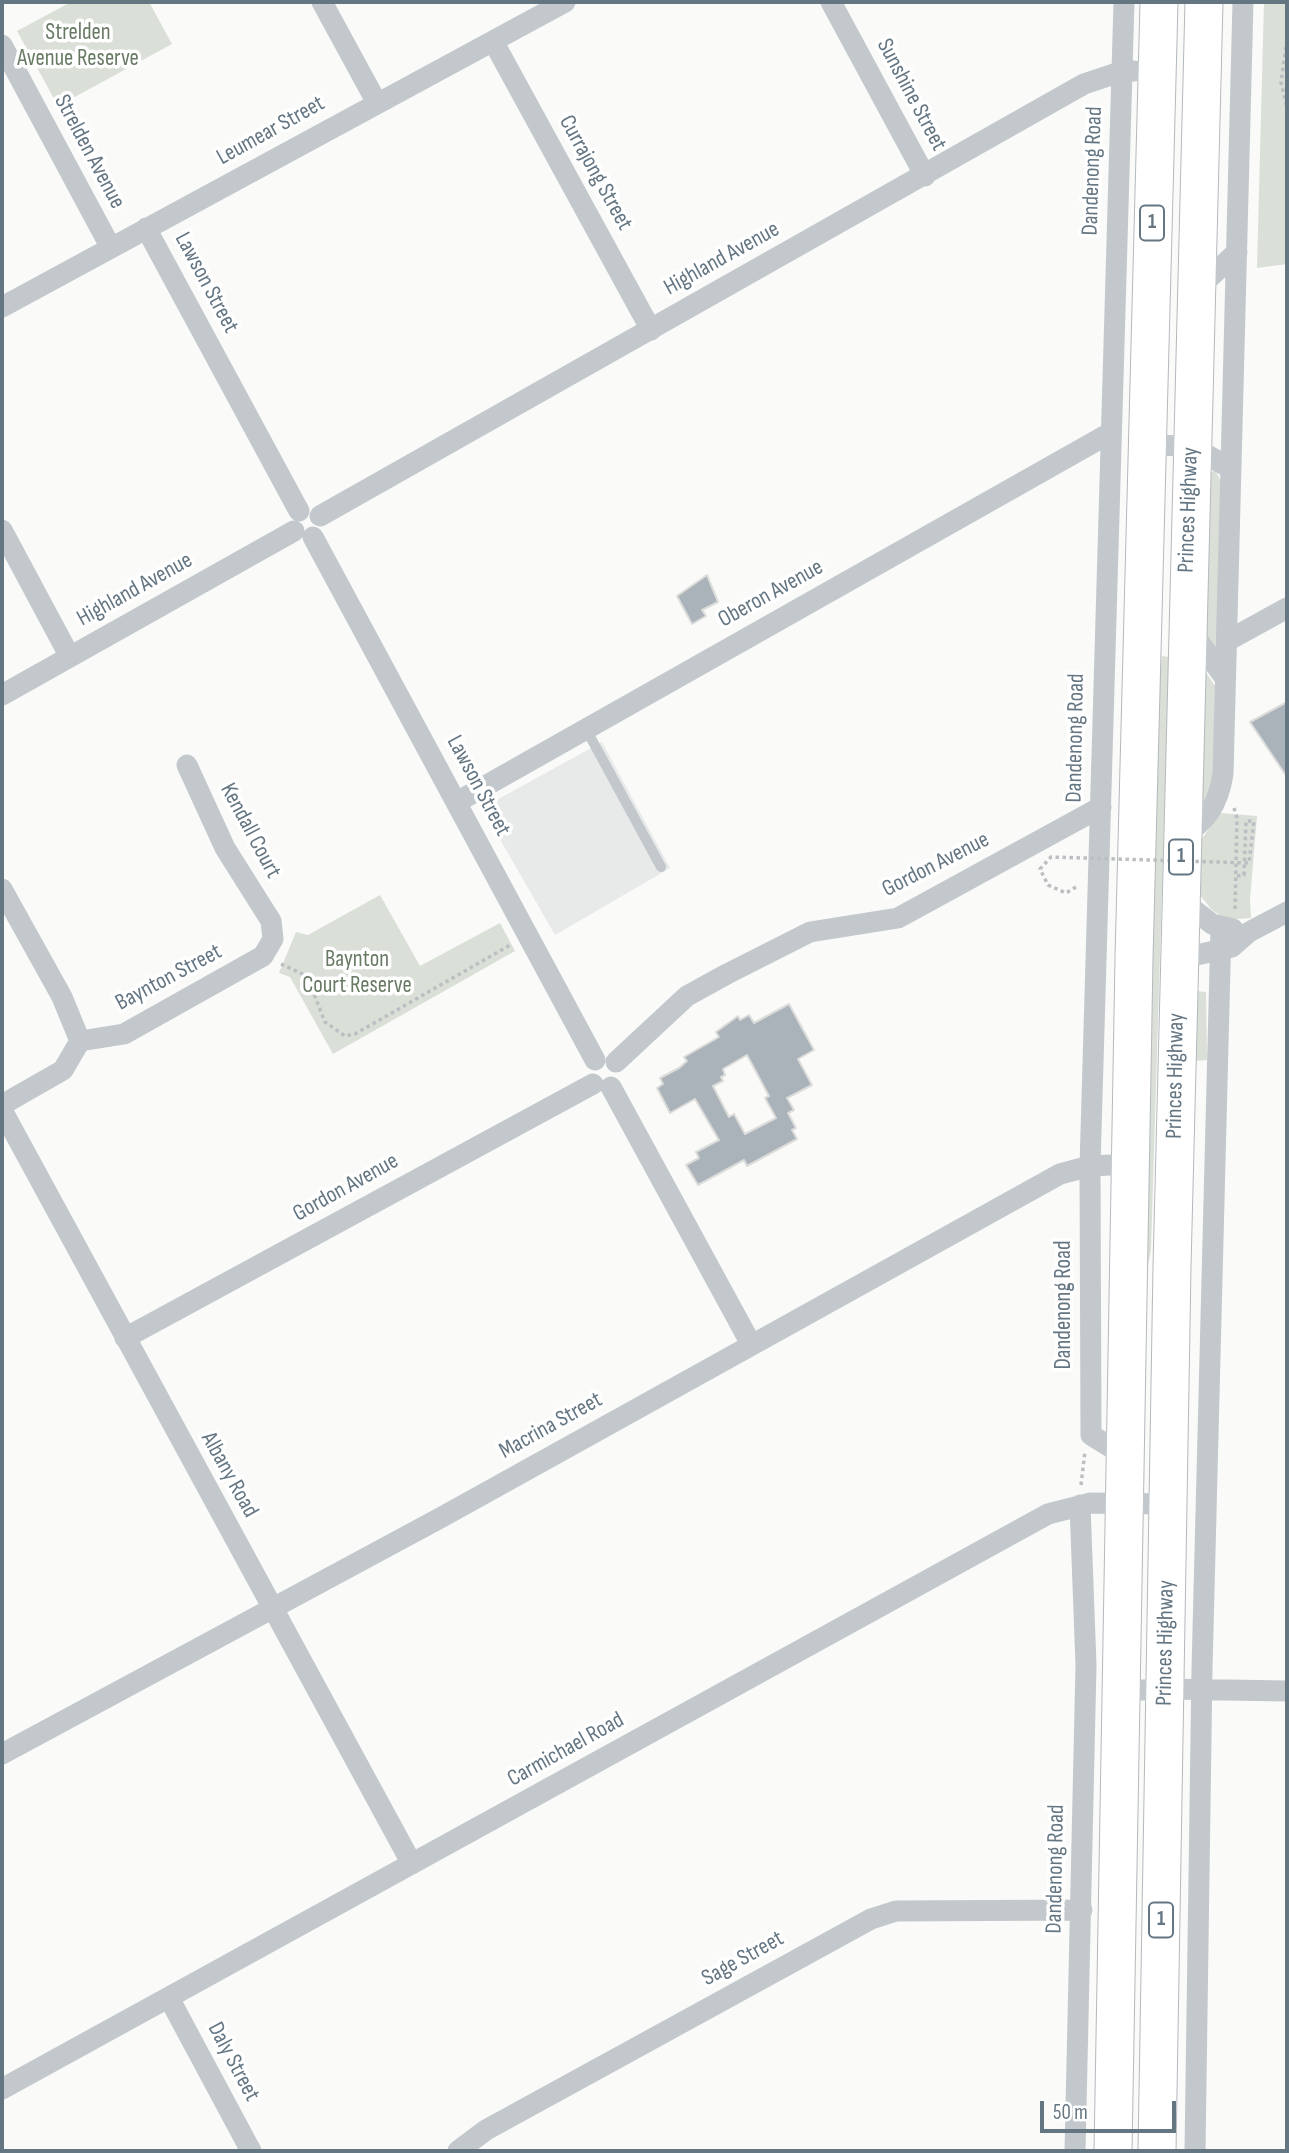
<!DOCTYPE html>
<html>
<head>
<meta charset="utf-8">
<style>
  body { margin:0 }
  #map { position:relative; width:1289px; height:2153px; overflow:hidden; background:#fafaf8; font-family:"Sofia Sans Condensed",sans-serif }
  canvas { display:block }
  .frame { position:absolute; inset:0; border:4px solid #657683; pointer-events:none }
  .scale { position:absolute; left:1040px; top:2101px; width:136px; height:32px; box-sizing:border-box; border:4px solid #657683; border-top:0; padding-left:9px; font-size:21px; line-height:24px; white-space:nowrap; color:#657683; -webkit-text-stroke:5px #fff; paint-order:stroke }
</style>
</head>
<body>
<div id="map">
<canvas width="1289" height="2153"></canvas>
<div class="frame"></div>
<div class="scale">50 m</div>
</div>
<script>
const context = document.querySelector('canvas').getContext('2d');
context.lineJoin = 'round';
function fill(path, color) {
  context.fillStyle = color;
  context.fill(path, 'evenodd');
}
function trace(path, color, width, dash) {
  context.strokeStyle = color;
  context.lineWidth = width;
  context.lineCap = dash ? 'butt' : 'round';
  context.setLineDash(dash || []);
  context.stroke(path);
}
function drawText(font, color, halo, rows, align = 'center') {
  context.font = font + ' "Sofia Sans Condensed",sans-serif';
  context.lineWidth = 7;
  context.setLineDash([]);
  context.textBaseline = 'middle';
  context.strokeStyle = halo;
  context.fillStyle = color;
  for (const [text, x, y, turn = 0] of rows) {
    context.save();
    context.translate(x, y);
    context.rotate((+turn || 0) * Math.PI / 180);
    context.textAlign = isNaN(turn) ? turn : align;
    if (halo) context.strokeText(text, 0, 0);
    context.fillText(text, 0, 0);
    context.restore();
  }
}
const built = new Path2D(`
  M602 742 670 868 555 935 482 808Z`);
const green = new Path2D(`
  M71 2H149L172 44 58 106 17 31Z
  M1264 2H1287V264L1257 268Z
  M1215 470 1223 485 1216 657 1203 632 1209 474Z
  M1162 656 1169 657 1151 1250 1142 1294 1154 738Z
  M1205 671 1215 686 1213 789 1208 801 1198 809Z
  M1220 813 1257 816 1250 899 1251 918 1227 920 1212 910 1199 894 1198 844Z
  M380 895 420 966 500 923 515 951 333 1054 290 977 279 973 296 932 308 935Z
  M1195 991 1206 992 1207 1060 1193 1061Z`);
const building = new Path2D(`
  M707 575 718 602 702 610 706 616 692 624 677 596Z
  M1287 702V777L1250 722Z
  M789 1004 814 1050 798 1059 812 1085 787 1098 794 1110 788 1113 796 1128 792 1130 797 1139 747 1166 744 1160 698 1185 686 1165 699 1158 696 1152 719 1140 695 1099 670 1113 657 1088 663 1084 660 1078 679 1068 687 1061 684 1057 719 1037 716 1032 738 1016 740 1020 749 1015 754 1023ZM747 1055 769 1096 765 1098 776 1118 745 1134 734 1114 729 1117 713 1086 723 1081 721 1077 725 1075 723 1069Z`);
const path = new Path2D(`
  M1287 40 1281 82 1287 108
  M1234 808 1237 818 1235 911
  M1237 876 1244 875 1246 821H1254
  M281 964 307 976 325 1022 345 1036 355 1034 512 944
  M1081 1485 1085 1451`);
const lane = new Path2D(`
  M586 729 661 867`);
const street = new Path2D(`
  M322 2 377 103
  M831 2 925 176
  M1124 2 1090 1166 1091 1435 1125 1456
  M493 41 651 330
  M2 45 111 248
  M146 228 299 511
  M1195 291 1237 252
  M2 307 565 2
  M1146 445 1191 446 1230 468
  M320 516 1084 84 1123 71H1134
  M2 530 70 657
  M313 537 595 1060
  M1189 628 1225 678
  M1227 641 1287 608
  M2 695 294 531
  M457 802 1110 433
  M1181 836C1207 823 1219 802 1223 774L1243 2
  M2 889 62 997 80 1041
  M1180 899 1212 924 1233 929
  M1179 959 1232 947 1249 932 1287 912
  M616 1062 687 996 727 974 810 932 898 918 1101 807
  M611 1087 751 1344
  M2 1105 63 1070 80 1041 124 1034 263 956 273 939 271 921 225 848 187 765
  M2 1110 412 1864
  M125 1338 593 1084
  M1121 1691 1165 1689 1287 1691
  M2 1754 442 1517 1060 1174 1090 1166 1130 1164
  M169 1998 251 2151
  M2 2089 1048 1514 1091 1503 1169 1504
  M458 2151 486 2130 871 1919 896 1911 1082 1910
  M1075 2151 1086 1665 1080 1505
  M1195 2151 1202 1669 1221 928`);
const highway = new Path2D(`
  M1113 2151 1134 958 1159 2
  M1157 2151 1172 1267 1204 2`);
const pathBridge = new Path2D(`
  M1076 887 1066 893 1048 885 1040 869 1051 857 1249 863 1254 821`);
const shields = [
  [1152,223,24],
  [1181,857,24],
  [1161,1920,24]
];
const shieldNames = [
  ["1",1152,223],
  ["1",1181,857],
  ["1",1161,1920]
];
const parkNames = [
  ["Strelden",78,33],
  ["Avenue Reserve",78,59],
  ["Baynton",357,960],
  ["Court Reserve",357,986]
];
const streetNames = [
  ["Sunshine Street",911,95,62],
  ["Leumear Street",271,131,-29],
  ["Strelden Avenue",89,152,62],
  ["Dandenong Road",1093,171,-88],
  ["Currajong Street",595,173,61],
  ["Highland Avenue",722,259,-29],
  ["Lawson Street",206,283,62],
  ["Princes Highway",1189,510,-88],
  ["Highland Avenue",135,590,-29],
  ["Oberon Avenue",771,594,-29],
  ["Dandenong Road",1076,738,-89],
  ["Lawson Street",478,786,62],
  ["Kendall Court",250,831,62],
  ["Gordon Avenue",936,865,-27],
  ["Baynton Street",169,978,-28],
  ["Princes Highway",1176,1076,-89],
  ["Gordon Avenue",346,1188,-29],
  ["Dandenong Road",1064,1305,-90],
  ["Macrina Street",551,1426,-29],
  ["Albany Road",229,1475,61],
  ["Princes Highway",1166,1643,-89],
  ["Carmichael Road",566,1750,-29],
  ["Dandenong Road",1056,1869,-89],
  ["Sage Street",743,1959,-29],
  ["Daly Street",233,2062,62]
];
fill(built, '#e8e9e9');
fill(green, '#dadfd7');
fill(building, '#aab3b9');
trace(building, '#dcdcda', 2);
trace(highway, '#b4b9bd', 39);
trace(path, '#bbbfc2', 3.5, [3.5, 3.5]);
trace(lane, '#c3c8cc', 10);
trace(street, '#c3c8cc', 21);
trace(highway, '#fff', 37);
trace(pathBridge, '#bbbfc2', 3.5, [3.5, 3.5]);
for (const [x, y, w] of shields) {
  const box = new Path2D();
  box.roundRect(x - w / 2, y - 17.5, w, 35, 5);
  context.fillStyle = '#fff';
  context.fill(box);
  trace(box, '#657683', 2);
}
drawText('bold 21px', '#657683', null, shieldNames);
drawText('23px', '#687a64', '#fff', parkNames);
drawText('23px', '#657683', '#fff', streetNames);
</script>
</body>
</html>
